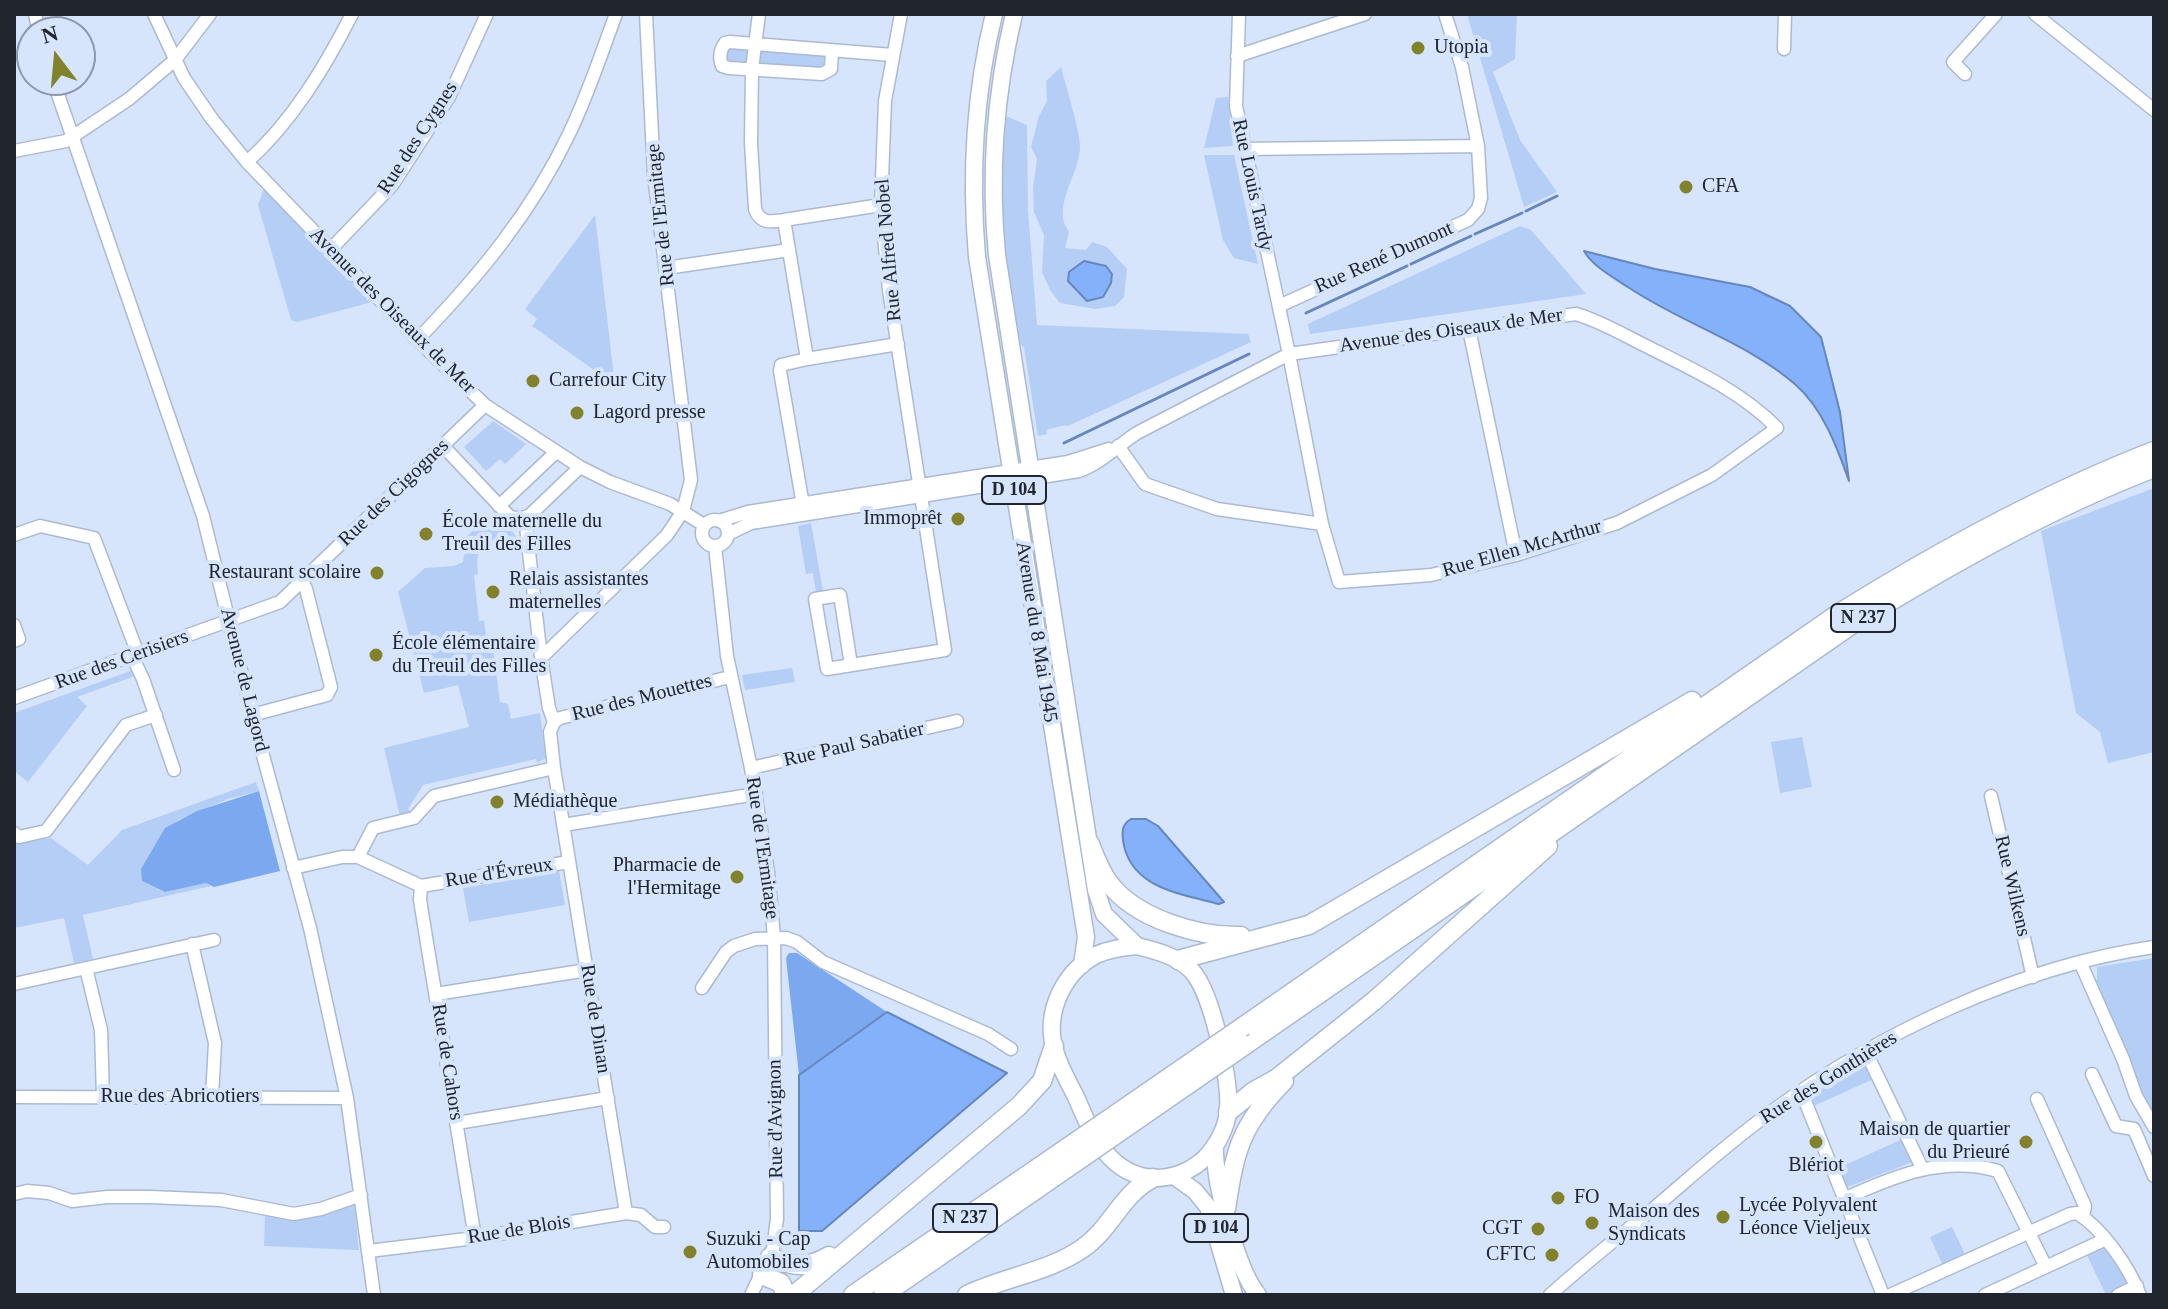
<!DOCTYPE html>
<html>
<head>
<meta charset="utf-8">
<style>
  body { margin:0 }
  #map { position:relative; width:2168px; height:1309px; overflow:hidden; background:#d6e4fc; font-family:"Times New Roman",serif }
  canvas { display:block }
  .frame { position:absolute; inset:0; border:16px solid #20252e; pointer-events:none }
  .north { position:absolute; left:16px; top:16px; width:80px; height:80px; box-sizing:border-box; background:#d6e4fc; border:2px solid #8d98aa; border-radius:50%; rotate:344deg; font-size:22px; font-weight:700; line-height:32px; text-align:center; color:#20252e }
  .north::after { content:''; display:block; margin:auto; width:28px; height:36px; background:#81822b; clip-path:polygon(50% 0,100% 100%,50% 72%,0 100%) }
</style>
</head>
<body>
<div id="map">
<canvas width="2168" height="1309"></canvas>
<div class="frame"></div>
<div class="north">N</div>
</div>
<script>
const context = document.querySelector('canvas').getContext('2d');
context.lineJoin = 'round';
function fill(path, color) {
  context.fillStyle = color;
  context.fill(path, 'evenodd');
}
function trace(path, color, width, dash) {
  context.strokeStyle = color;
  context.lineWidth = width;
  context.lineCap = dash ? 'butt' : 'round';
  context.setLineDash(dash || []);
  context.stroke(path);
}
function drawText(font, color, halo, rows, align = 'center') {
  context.font = font + ' "Times New Roman",serif';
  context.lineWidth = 8;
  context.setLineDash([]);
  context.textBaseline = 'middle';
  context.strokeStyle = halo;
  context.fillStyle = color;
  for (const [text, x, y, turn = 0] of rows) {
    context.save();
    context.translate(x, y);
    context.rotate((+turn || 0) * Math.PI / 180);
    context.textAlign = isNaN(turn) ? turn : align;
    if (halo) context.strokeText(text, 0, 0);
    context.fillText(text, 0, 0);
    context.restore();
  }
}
const green = new Path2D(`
  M1467 14H1517L1515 59 1493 72 1520 140 1557 192 1524 207Z
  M725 43 832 50 831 69 729 68 721 48Z
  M1061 67C1066 87 1080 130 1080 147 1080 174 1050 207 1069 232L1065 248 1086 250 1092 242 1107 247 1127 269 1124 297 1115 306 1095 309 1060 303 1050 290 1042 272 1044 235 1034 212 1033 188 1037 159 1031 147 1039 116 1047 101 1046 81Z
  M1228 97 1233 146 1204 148 1216 98Z
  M1003 115 1027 125 1028 210 1037 325 1248 334 1251 342 1068 426 1065 425 1046 430 1047 434 1038 436 1024 347 1016 342 1006 278 1000 193Z
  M1204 155H1234L1258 264 1234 258 1223 240Z
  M264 188 372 302 297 322 291 320 258 205Z
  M595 215 615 385 532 326 537 319 525 309Z
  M1520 226 1531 230 1586 294 1310 334 1308 324Z
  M493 421 526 444 505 464 500 459 486 471 464 447Z
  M2154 488V752L2108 763 2100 732 2076 713 2041 531Z
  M482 522 493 527 506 524 518 539C488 543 474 539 478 574L474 575 479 621H484L488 649H493L500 702 508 704 511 719 540 713 546 758 537 763 536 759 423 785 408 809 413 814 400 816 384 748 469 727 458 685 424 693 398 592 425 568 454 566 463 562 466 545 462 541Z
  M811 523 823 591 816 593 813 573 806 574 798 526Z
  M792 668 795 682 745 690 742 675Z
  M133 670 135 676 77 697 87 706 28 782 14 771V713Z
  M1802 737 1812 787 1780 793 1771 742Z
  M256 782 259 791 228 799 178 820 142 881 164 892 206 883 211 886 83 915 93 959 74 963 64 918 14 928V844L51 838 88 865 122 830Z
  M559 871 565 905 469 922 463 888Z
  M2154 958V1116L2141 1097 2093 983 2097 979V967Z
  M1866 1052 1878 1077 1809 1108 1801 1091Z
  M1907 1137 1918 1160 1842 1189 1834 1170Z
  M354 1203 359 1250 264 1246 265 1214Z
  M1952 1227 1968 1260 1945 1270 1930 1237Z
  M2104 1240 2140 1295H2106L2084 1249Z`);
const forest = new Path2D(`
  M259 791 280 871 214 887 206 883 165 892 142 881 141 869 165 828 197 811Z
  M789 953H797L887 1012 799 1075 786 958Z`);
const water = new Path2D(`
  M1584 251 1655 269 1750 287 1790 306 1821 337 1840 412 1849 481C1837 447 1823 409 1796 385 1748 343 1684 324 1631 289 1616 279 1593 267 1584 251Z
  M1084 261 1106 266 1112 274 1111 283 1103 297 1087 301 1068 281 1069 272Z
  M1131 819H1146L1158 826 1224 902 1219 904C1181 894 1129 888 1123 840 1122 831 1122 824 1131 819Z
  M887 1012 1007 1073 822 1231H799V1075Z`);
const stream = new Path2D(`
  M1526 211 1557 196
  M1475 234 1522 213
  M1411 264 1471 236
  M1306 313 1407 266
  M1064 443 1249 354`);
const minor = new Path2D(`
  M35 14 39 32
  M154 14 184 78 212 119 247 162 427 349 485 405 580 467 610 482 670 504 704 525
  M759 14 752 69 751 143 755 209C760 224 771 222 784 220
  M1239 14 1236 106 1289 354 1322 524
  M2035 14 2154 110
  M1784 49 1785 14
  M832 50 831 69 822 74 729 68 722 66C719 58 720 50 725 43L730 42 892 55
  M1237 56 1365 14
  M1965 74 1953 62 1996 14
  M53 80 203 516 252 715 310 928 347 1098 374 1295
  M1244 149 1478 146
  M14 151 66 141 129 99 175 60 210 14
  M247 162C292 122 325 67 352 14
  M331 249 393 184 449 97 487 14
  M789 250 807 359 781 365 780 371 804 511
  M666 268 789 250 784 220 881 205
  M1279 306 1468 220 1478 209 1481 198 1478 146 1462 67 1445 14
  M1469 329 1516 555
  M418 339C478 277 532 212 569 134 588 95 601 54 616 14
  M807 359 898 344
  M443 446 510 517 521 519 530 515 580 467
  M499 506 555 453
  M525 517 541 658 549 708 554 722 550 732 554 768 626 1213
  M702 533a13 13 0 1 1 26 0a13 13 0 1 1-26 0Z
  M719 521 748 512 1068 462 1109 449
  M728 534 751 523 1079 471C1101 463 1117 446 1137 433L1289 354 1576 314C1600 321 1622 334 1644 345 1690 368 1741 391 1777 428L1712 475 1617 523 1516 555 1431 575 1339 582 1322 524 1217 509 1145 484 1118 446
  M14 535 40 526 94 538 138 654
  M715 546 727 656 751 768 768 872 774 937 777 1219 773 1249 751 1295
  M14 625 19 639 14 641
  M132 656 143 679 174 770
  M541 658 667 535 683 511 691 480 654 175 646 14
  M851 665 840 595 815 599 827 669 945 650 889 290 881 205 885 101 901 14
  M14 698 280 602 485 405
  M252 715 327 695 331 687 306 589 302 581
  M554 722 560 718 730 677
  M751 768 957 721
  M1991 796 2033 977
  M563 825 756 794
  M14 833 19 837 46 831 126 725 156 715
  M358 857 373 828 414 818 434 796 554 768
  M293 868 342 857H358L421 886 569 862
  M421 886 420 900 475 1238
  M192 944 215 1043 212 1097
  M2080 962 2123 1059 2136 1096 2154 1127
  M86 968 101 1030 103 1097
  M14 984 214 940
  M702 988 726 952 734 946 755 939 786 938 797 942 823 962 988 1034 1011 1049
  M436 994 587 970
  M1866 1052 1922 1168
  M2092 1074 2116 1126 2134 1129 2154 1176
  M1801 1091 1883 1295
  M14 1097 347 1098
  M2037 1099 2085 1206 2083 1217
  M457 1123 608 1098
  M14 1194 27 1191 49 1193 72 1201 107 1197H150L221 1200 294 1214 321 1209 361 1195
  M1846 1198C1894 1176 1945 1155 1998 1171L2046 1267
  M369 1251 475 1238 626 1213 641 1215 655 1227H664
  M1550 1295C1583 1265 1618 1237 1653 1209 1692 1176 1729 1142 1771 1112 1879 1033 2020 966 2154 947
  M1890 1295 2070 1214 2077 1213C2104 1230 2128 1266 2140 1295
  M1985 1295 2104 1240
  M2118 1295 2137 1286`);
const major = new Path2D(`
  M994 14C974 95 970 174 977 257L1086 937 1082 965
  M1014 14C995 94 989 173 997 255L1096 890 1104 914 1137 946
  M1137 946C1157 951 1177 956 1192 971 1212 993 1231 1080 1228 1110 1227 1127 1217 1146 1205 1158 1191 1171 1174 1178 1155 1178 1109 1176 1092 1134 1076 1097 1068 1081 1058 1064 1054 1047 1045 1011 1064 972 1096 955 1109 949 1123 947 1137 946Z
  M1215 1145C1213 1179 1237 1270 1258 1295
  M1174 1176 1195 1191 1208 1207 1234 1295`);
const highway = new Path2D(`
  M1090 844C1095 857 1100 871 1109 883 1136 919 1199 937 1241 936
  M1178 960 1309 925 1692 701
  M1244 1026 1838 614C1939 551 2043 494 2154 451
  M1245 1045 1851 625C1948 566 2047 509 2154 468
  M1228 1112 1254 1091 1276 1079 1374 1001 1548 846
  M1226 1209C1235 1149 1241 1125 1284 1081
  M770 1257C794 1267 806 1269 829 1256
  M762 1275 781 1283 786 1295
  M794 1295 1019 1106 1042 1081 1054 1046
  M853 1295 1077 1141
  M883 1295 1083 1157
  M967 1295C1004 1277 1049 1272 1083 1248 1112 1228 1121 1194 1153 1178`);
const highwayBridge = new Path2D(`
  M1077 1141 1244 1026
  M1083 1157 1245 1045`);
const markers = [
  [1418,48,8,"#81822b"],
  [1686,187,8,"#81822b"],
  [533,381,8,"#81822b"],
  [577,413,8,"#81822b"],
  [958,519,8,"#81822b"],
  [426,534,8,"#81822b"],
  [377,573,8,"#81822b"],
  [493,592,8,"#81822b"],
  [376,655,8,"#81822b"],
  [497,802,8,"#81822b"],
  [737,877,8,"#81822b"],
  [1816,1142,8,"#81822b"],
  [2026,1142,8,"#81822b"],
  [1558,1198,8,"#81822b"],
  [1723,1217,8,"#81822b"],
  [1592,1223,8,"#81822b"],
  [1538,1229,8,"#81822b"],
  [690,1252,8,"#81822b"],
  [1552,1255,8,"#81822b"]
];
const shields = [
  [1014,490,64],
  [1863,618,64],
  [965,1218,64],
  [1216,1228,64]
];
const shieldNames = [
  ["D 104",1014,490],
  ["N 237",1863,618],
  ["N 237",965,1218],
  ["D 104",1216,1228]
];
const poiNames = [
  ["Utopia",1434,48],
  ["CFA",1702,187],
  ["Carrefour City",549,381],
  ["Lagord presse",593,413],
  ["Immoprêt",942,519,"right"],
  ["École maternelle du",442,522],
  ["Treuil des Filles",442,545],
  ["Restaurant scolaire",361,573,"right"],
  ["Relais assistantes",509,580],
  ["maternelles",509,603],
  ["École élémentaire",392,644],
  ["du Treuil des Filles",392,667],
  ["Médiathèque",513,802],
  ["Pharmacie de",721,866,"right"],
  ["l'Hermitage",721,889,"right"],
  ["Maison de quartier",2010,1130,"right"],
  ["du Prieuré",2010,1153,"right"],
  ["Blériot",1816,1166,"center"],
  ["FO",1574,1198],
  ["Lycée Polyvalent",1739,1206],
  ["Léonce Vieljeux",1739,1229],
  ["Maison des",1608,1212],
  ["Syndicats",1608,1235],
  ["CGT",1522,1229,"right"],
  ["Suzuki - Cap",706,1240],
  ["Automobiles",706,1263],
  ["CFTC",1536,1255,"right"]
];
const streetNames = [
  ["Rue des Cygnes",418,138,-57],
  ["Rue Louis Tardy",1252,185,78],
  ["Rue de l'Ermitage",661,215,-96],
  ["Rue Alfred Nobel",889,250,-95],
  ["Rue René Dumont",1384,258,-24],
  ["Avenue des Oiseaux de Mer",392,311,45],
  ["Avenue des Oiseaux de Mer",1451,331,-8],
  ["Rue des Cigognes",394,493,-44],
  ["Rue Ellen McArthur",1522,549,-16],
  ["Avenue du 8 Mai 1945",1036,632,81],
  ["Rue des Cerisiers",122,660,-20],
  ["Avenue de Lagord",244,680,76],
  ["Rue des Mouettes",642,698,-14],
  ["Rue Paul Sabatier",854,745,-13],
  ["Rue de l'Ermitage",762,848,82],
  ["Rue d'Évreux",499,873,-9],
  ["Rue Wilkens",2012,886,77],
  ["Rue de Dinan",595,1019,81],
  ["Rue de Cahors",447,1062,81],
  ["Rue des Gonthières",1829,1078,-32],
  ["Rue des Abricotiers",180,1097],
  ["Rue d'Avignon",776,1119,-91],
  ["Rue de Blois",519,1230,-9]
];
fill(green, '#b5cef6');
fill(forest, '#7ca8ef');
fill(water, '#84b1f9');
trace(water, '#6687bc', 2);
trace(stream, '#6687bc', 3);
trace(minor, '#acbad1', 15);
trace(major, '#acbad1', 19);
trace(highway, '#acbad1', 21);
trace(minor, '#fff', 12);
trace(major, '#fff', 16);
trace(highway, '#fff', 18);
trace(highwayBridge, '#acbad1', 21, []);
trace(highwayBridge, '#fff', 18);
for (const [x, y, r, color] of markers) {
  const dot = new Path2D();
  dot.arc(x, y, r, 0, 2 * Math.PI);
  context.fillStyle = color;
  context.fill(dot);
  trace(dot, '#d6e4fc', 3);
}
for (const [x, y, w] of shields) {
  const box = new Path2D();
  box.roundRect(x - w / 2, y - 14, w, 28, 6);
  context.fillStyle = '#d6e4fc';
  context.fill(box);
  trace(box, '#20252e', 2);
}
drawText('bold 18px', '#20252e', null, shieldNames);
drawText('20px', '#20252e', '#d6e4fc', poiNames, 'left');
drawText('20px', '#20252e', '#d6e4fc', streetNames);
</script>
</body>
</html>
